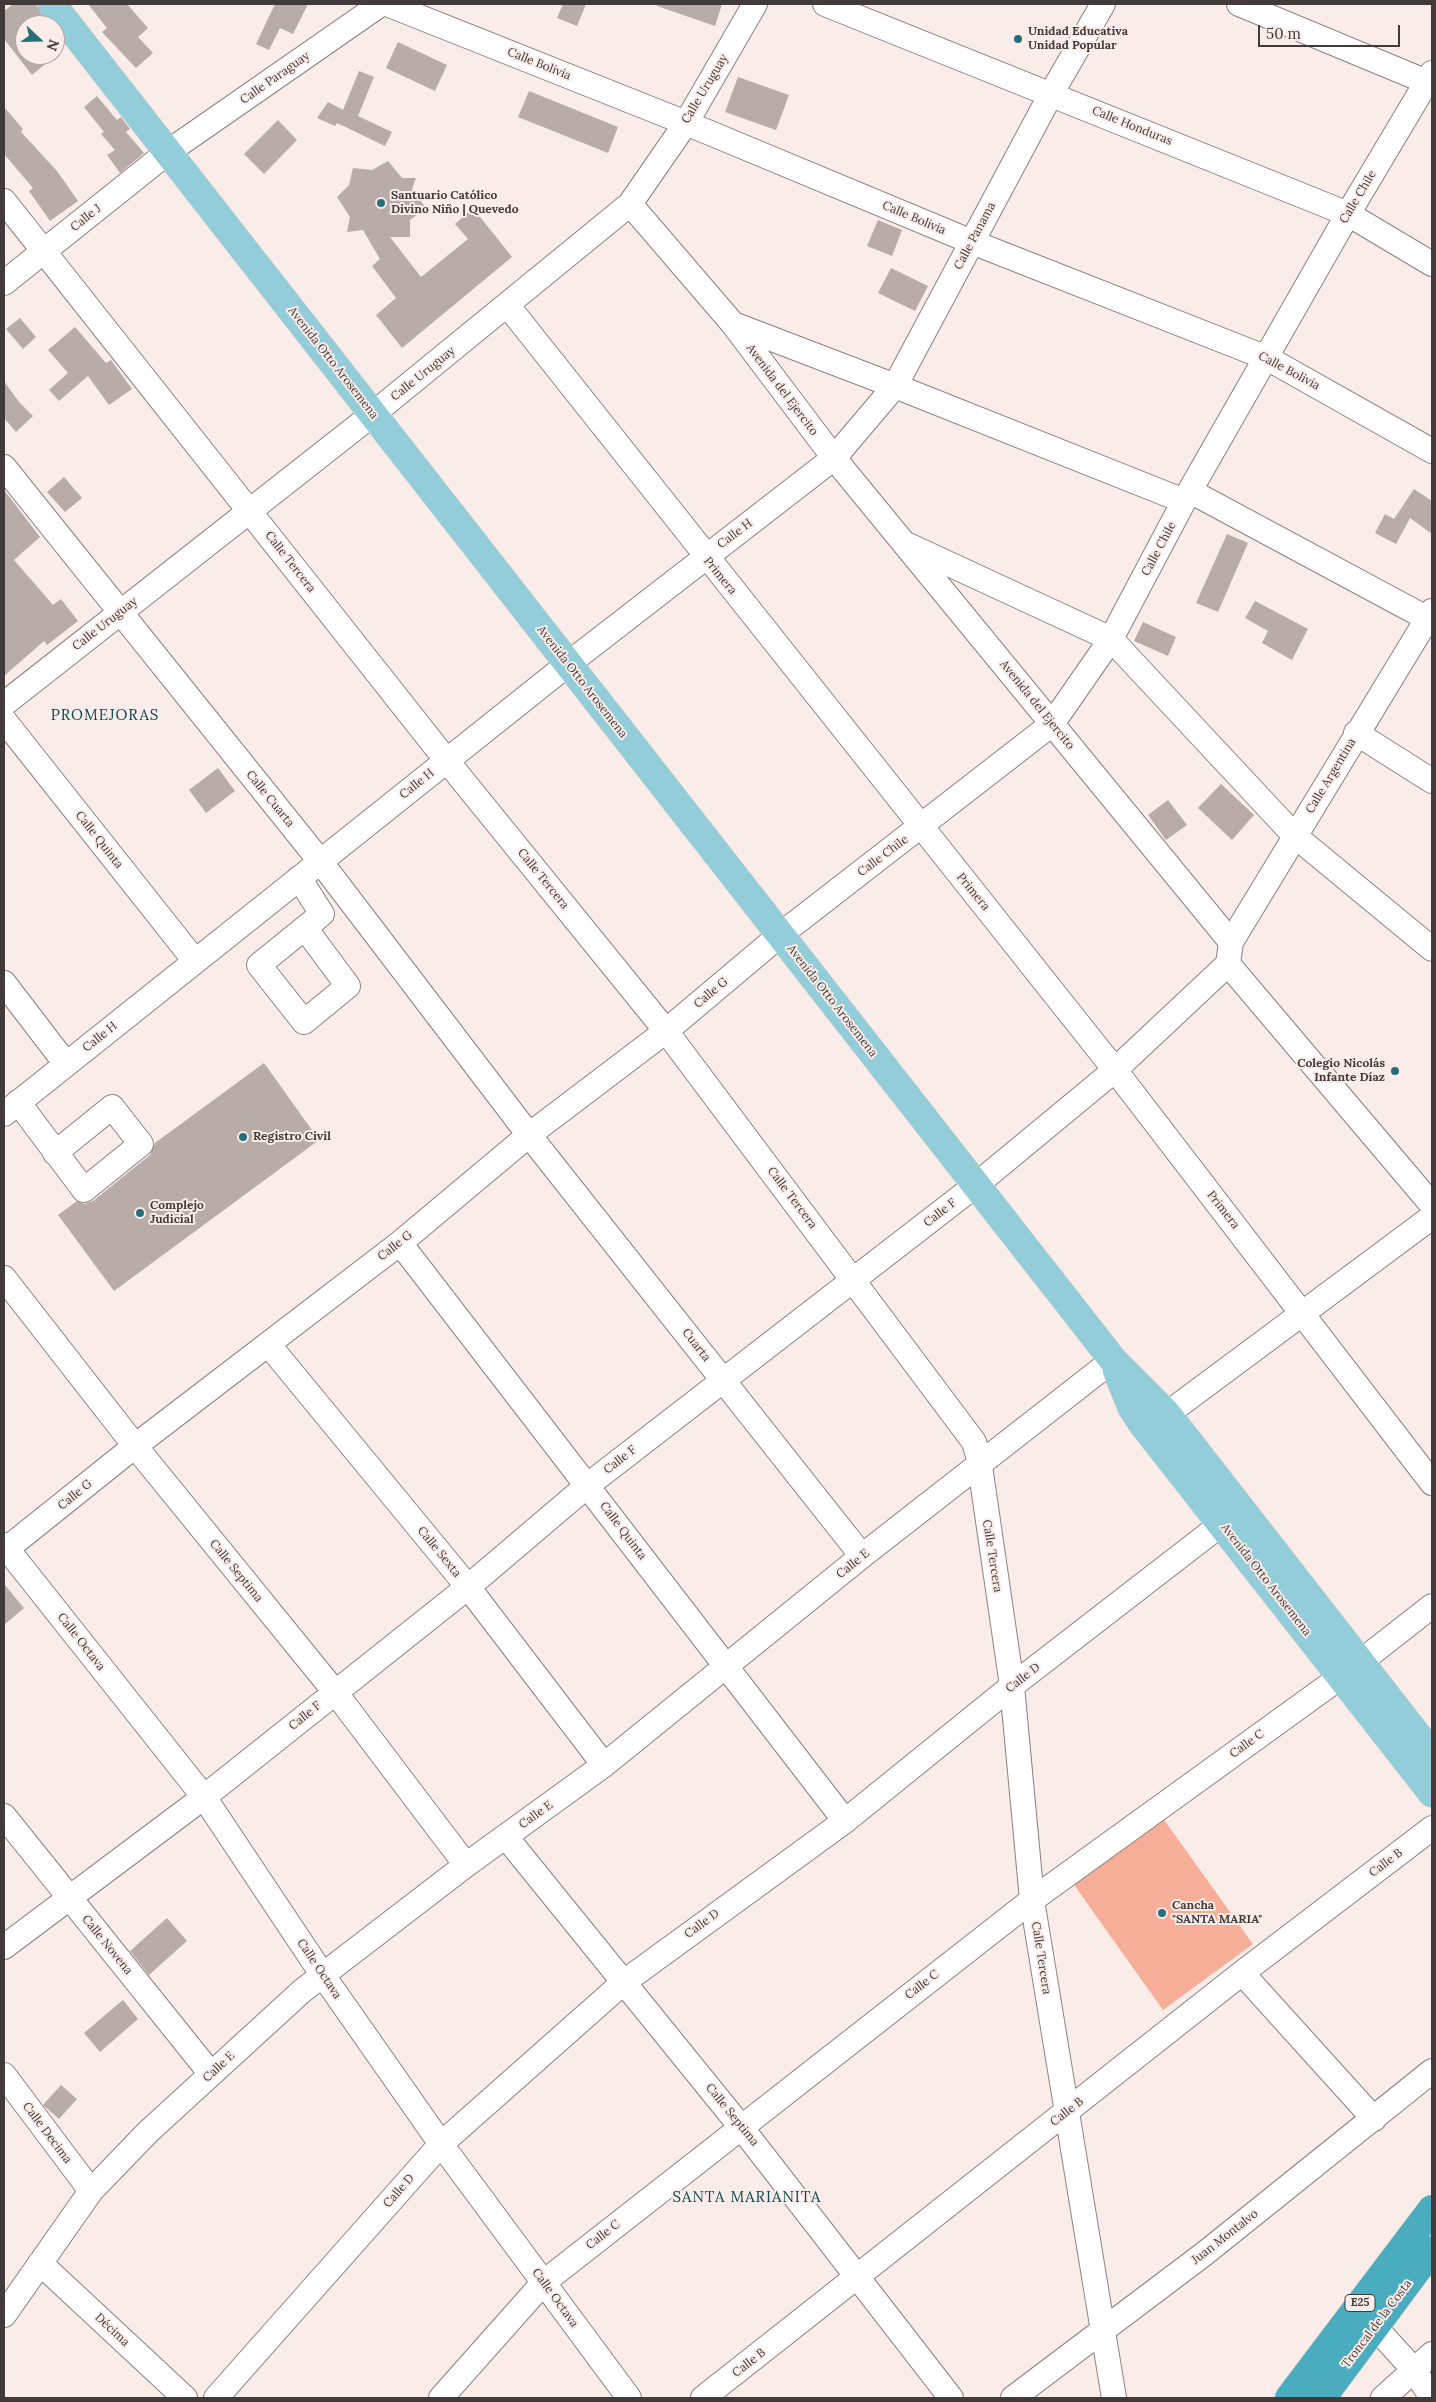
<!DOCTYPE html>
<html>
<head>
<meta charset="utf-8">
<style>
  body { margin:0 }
  #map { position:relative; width:1436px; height:2402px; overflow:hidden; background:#faece8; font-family:Lora,serif }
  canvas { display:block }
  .frame { position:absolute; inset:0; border:5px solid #403a38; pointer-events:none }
  .north { position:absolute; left:15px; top:15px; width:50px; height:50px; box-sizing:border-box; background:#faece8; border:1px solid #b0a5a2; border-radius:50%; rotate:111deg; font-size:14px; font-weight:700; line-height:20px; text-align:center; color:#403a38 }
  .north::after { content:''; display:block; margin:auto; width:18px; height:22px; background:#276e7b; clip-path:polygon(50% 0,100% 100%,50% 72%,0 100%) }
  .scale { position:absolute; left:1258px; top:25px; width:142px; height:22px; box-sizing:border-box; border:2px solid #403a38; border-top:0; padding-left:6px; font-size:15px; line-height:18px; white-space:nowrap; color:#403a38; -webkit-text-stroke:4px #faece8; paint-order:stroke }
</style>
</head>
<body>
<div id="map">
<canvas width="1436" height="2402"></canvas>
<div class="frame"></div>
<div class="north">N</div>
<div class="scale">50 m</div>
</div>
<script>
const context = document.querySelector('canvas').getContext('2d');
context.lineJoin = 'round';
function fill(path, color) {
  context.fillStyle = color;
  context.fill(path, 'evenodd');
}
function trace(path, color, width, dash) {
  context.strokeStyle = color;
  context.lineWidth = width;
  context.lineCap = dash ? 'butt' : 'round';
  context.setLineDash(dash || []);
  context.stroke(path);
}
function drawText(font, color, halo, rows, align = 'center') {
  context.font = font + ' Lora,serif';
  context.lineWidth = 4;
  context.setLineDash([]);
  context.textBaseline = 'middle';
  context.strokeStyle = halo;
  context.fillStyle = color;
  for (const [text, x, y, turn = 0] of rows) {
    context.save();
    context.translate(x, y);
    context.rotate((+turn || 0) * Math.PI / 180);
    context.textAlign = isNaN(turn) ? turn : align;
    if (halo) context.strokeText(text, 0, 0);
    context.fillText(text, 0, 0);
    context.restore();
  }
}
const green = new Path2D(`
  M1162 1817 1253 1944 1163 2010 1072 1882Z`);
const building = new Path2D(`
  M13 4H36L49 25H25V55H56L32 75 4 39V11Z
  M88 4H127L148 28 138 37 153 53 136 68 102 32 107 28Z
  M275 4H308L293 34 280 28 269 50 256 44Z
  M563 4H586L577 26 557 18Z
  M657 4H722L715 26 657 6Z
  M398 42 447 65 435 91 386 68Z
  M359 71 374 77 358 116 392 132 385 146 337 123 335 126 317 118 328 102 343 110Z
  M738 77 789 95 776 130 725 112Z
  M529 91 618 127 608 153 518 117Z
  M97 96 117 120 121 117 130 129 126 132 144 153 120 173 107 155 115 150 101 134 104 132 84 107Z
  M4 107 23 129 21 132 57 171 78 201 50 221 29 191 33 188 4 154Z
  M278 120 297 140 264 174 244 154Z
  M388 161 402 178H416L412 189 426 208 410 220V237H390L421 277 468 239 455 224 473 208 512 257 402 348 376 315 396 298 372 266 380 259 363 230 347 232 350 217 337 197 349 185 353 168 372 170Z
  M878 220 902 230 892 256 867 246Z
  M891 268 928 286 915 311 878 293Z
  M20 318 36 337 23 349 6 329Z
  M75 327 106 363 111 360 132 389 109 405 88 376 59 401 49 390 68 373 48 350Z
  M4 381 19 402 33 416 16 432 4 418Z
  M64 477 82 498 65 512 47 492Z
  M1414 489 1432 501V534L1410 518 1396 544 1375 533 1385 514 1394 519Z
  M4 490 40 537 14 560 53 605 61 599 78 621 47 645 44 641 4 676Z
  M1227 534 1248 543 1218 612 1196 603Z
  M1255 601 1308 629 1292 660 1262 643 1268 631 1245 618Z
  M1143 622 1176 637 1168 656 1134 641Z
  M218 768 235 791 206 813 189 790Z
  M1221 784 1254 815 1232 840 1198 808Z
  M1168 800 1187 825 1166 840 1148 815Z
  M264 1063 319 1140 114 1291 58 1215 77 1201 85 1204 93 1201 150 1155 155 1143Z
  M4 1584 24 1608 4 1625Z
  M167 1918 187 1941 149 1975 130 1951Z
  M123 2000 138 2019 100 2052 84 2033Z
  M61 2085 77 2099 59 2119 43 2105Z`);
const minor = new Path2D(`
  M387 4 686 123 972 242 1267 358 1432 451
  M825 4 1348 214 1432 264
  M1239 4 1427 82
  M4 201 447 761 666 1031 974 1442 979 1459 1012 1686 1032 1900 1114 2398
  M630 204 733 324 834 458 1231 942 1228 964 1432 1205
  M4 283 168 152 381 4
  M508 306 1115 1070 1432 1483
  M733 324 895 386 1184 501
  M4 467 320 861 529 1135 862 1556
  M1190 491 1432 621
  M908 545 1111 639 1295 836 1432 949
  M4 704 373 414 630 204 686 123 755 4
  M4 720 195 961
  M1356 733 1432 781
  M299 878 322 914 259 965 304 1022 348 986 305 928
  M1231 942 1432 611
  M4 983 66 1064
  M18 1102 84 1190 141 1144 112 1107 55 1153
  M4 1114 568 664 834 458 895 386 1051 94 1103 4
  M400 1243 845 1821
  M4 1278 135 1446 335 1692 466 1865
  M268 1344 468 1587 604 1765
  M1167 1414 1432 1217
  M4 1545 204 1797 322 1974 441 2144 629 2398
  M4 1551 135 1446 400 1243 529 1135 666 1031 780 935 1052 724 1111 639 1184 501 1348 214 1432 73
  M4 1816 211 2074
  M506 1837 741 2127 951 2398
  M4 1947 204 1797 468 1587 588 1485 976 1185 1115 1070 1228 964
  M1242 1973 1374 2119
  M4 2075 91 2191
  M40 2263 185 2398
  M4 2315 91 2191 148 2132 302 1991 466 1865 604 1765 862 1556 1113 1360
  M1375 2327 1414 2370 1432 2398
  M216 2398 441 2144 624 1982 845 1821 1012 1686 1237 1512
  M441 2398 544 2282 1032 1900 1350 1670 1432 1606
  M703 2398 1242 1973 1432 1828
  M1013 2398 1204 2254 1432 2071
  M1383 2398 1432 2354`);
const major = new Path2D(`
  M52 4 1113 1360 1167 1414 1432 1754
  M1117 1371 1132 1408 1141 1422 1432 1793`);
const highway = new Path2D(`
  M1289 2398 1432 2209
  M1322 2398 1432 2250`);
const markers = [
  [1018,39,5,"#276e7b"],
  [381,203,5,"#276e7b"],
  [1395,1071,5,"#276e7b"],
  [243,1137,5,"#276e7b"],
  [140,1213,5,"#276e7b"],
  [1162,1913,5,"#276e7b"]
];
const shields = [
  [1360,2303,30]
];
const shieldNames = [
  ["E25",1360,2303]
];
const poiNames = [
  ["Unidad Educativa",1028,32],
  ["Unidad Popular",1028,46],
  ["Santuario Católico",391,196],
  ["Divino Niño | Quevedo",391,210],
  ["Colegio Nicolás",1385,1064,"right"],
  ["Infante Díaz",1385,1078,"right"],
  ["Registro Civil",253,1137],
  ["Complejo",150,1206],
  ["Judicial",150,1220],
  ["Cancha",1172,1906],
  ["\"SANTA MARIA\"",1172,1920]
];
const streetNames = [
  ["Calle Bolivia",539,64,22],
  ["Calle Paraguay",275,78,-35],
  ["Calle Uruguay",705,89,-59],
  ["Calle Honduras",1132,126,22],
  ["Calle Chile",1358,197,-59],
  ["Calle J",86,218,-39],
  ["Calle Bolivia",914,218,23],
  ["Calle Panama",975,236,-62],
  ["Avenida Otto Arosemena",333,363,52],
  ["Calle Bolivia",1289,371,28],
  ["Calle Uruguay",423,374,-39],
  ["Avenida del Ejercito",782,390,53],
  ["Calle H",735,534,-37],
  ["Calle Chile",1159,549,-62],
  ["Calle Tercera",290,562,52],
  ["Primera",720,576,51],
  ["Calle Uruguay",105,624,-38],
  ["Avenida Otto Arosemena",582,682,52],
  ["Avenida del Ejercito",1037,705,51],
  ["Calle Argentina",1331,776,-59],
  ["Calle H",417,784,-39],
  ["Calle Cuarta",270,799,51],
  ["Calle Quinta",99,840,52],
  ["Calle Chile",883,856,-37],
  ["Calle Tercera",543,879,51],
  ["Primera",973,892,51],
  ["Calle G",711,993,-40],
  ["Avenida Otto Arosemena",832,1001,52],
  ["Calle H",100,1037,-39],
  ["Calle Tercera",792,1198,53],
  ["Primera",1223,1210,52],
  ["Calle F",940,1213,-38],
  ["Calle G",395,1246,-38],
  ["Cuarta",696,1345,52],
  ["Calle F",620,1460,-38],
  ["Calle G",75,1495,-39],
  ["Calle Quinta",623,1531,53],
  ["Calle Sexta",439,1552,51],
  ["Calle Tercera",992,1556,81],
  ["Calle E",853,1564,-39],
  ["Calle Septima",236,1571,51],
  ["Avenida Otto Arosemena",1266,1580,52],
  ["Calle Octava",81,1642,52],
  ["Calle D",1023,1678,-38],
  ["Calle F",305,1716,-39],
  ["Calle C",1247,1744,-36],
  ["Calle E",536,1815,-36],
  ["Calle B",1386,1863,-37],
  ["Calle D",702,1924,-36],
  ["Calle Novena",107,1945,51],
  ["Calle Tercera",1041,1958,81],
  ["Calle Octava",319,1969,56],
  ["Calle C",922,1985,-38],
  ["Calle E",219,2067,-43],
  ["Calle B",1067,2112,-38],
  ["Calle Septima",732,2115,51],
  ["Calle Decima",47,2133,53],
  ["Calle D",399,2191,-49],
  ["Calle C",603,2235,-38],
  ["Juan Montalvo",1225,2237,-38],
  ["Calle Octava",555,2298,54],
  ["Troncal de la Costa",1377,2324,-53],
  ["Décima",112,2330,43],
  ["Calle B",749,2363,-38]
];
const quarterNames = [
  ["PROMEJORAS",105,716],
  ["SANTA MARIANITA",747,2198]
];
fill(green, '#f7ae98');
fill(building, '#b9aca8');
trace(minor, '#8d807d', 26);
trace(major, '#cdcccb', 29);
trace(highway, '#cdcccb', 29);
trace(minor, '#fff', 24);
trace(major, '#92cdd9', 28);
trace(highway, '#49acbf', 28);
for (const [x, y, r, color] of markers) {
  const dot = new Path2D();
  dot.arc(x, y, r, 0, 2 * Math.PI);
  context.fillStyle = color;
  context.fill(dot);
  trace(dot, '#faece8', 2);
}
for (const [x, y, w] of shields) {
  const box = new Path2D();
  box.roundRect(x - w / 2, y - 8.5, w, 17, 4);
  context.fillStyle = '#faece8';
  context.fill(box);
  trace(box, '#403a38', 1);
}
drawText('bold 11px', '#403a38', null, shieldNames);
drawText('bold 12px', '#403a38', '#faece8', poiNames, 'left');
drawText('12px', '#403a38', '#faece8', streetNames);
context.letterSpacing = '1px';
drawText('15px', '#0b4852', '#faece8', quarterNames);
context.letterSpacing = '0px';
</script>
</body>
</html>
